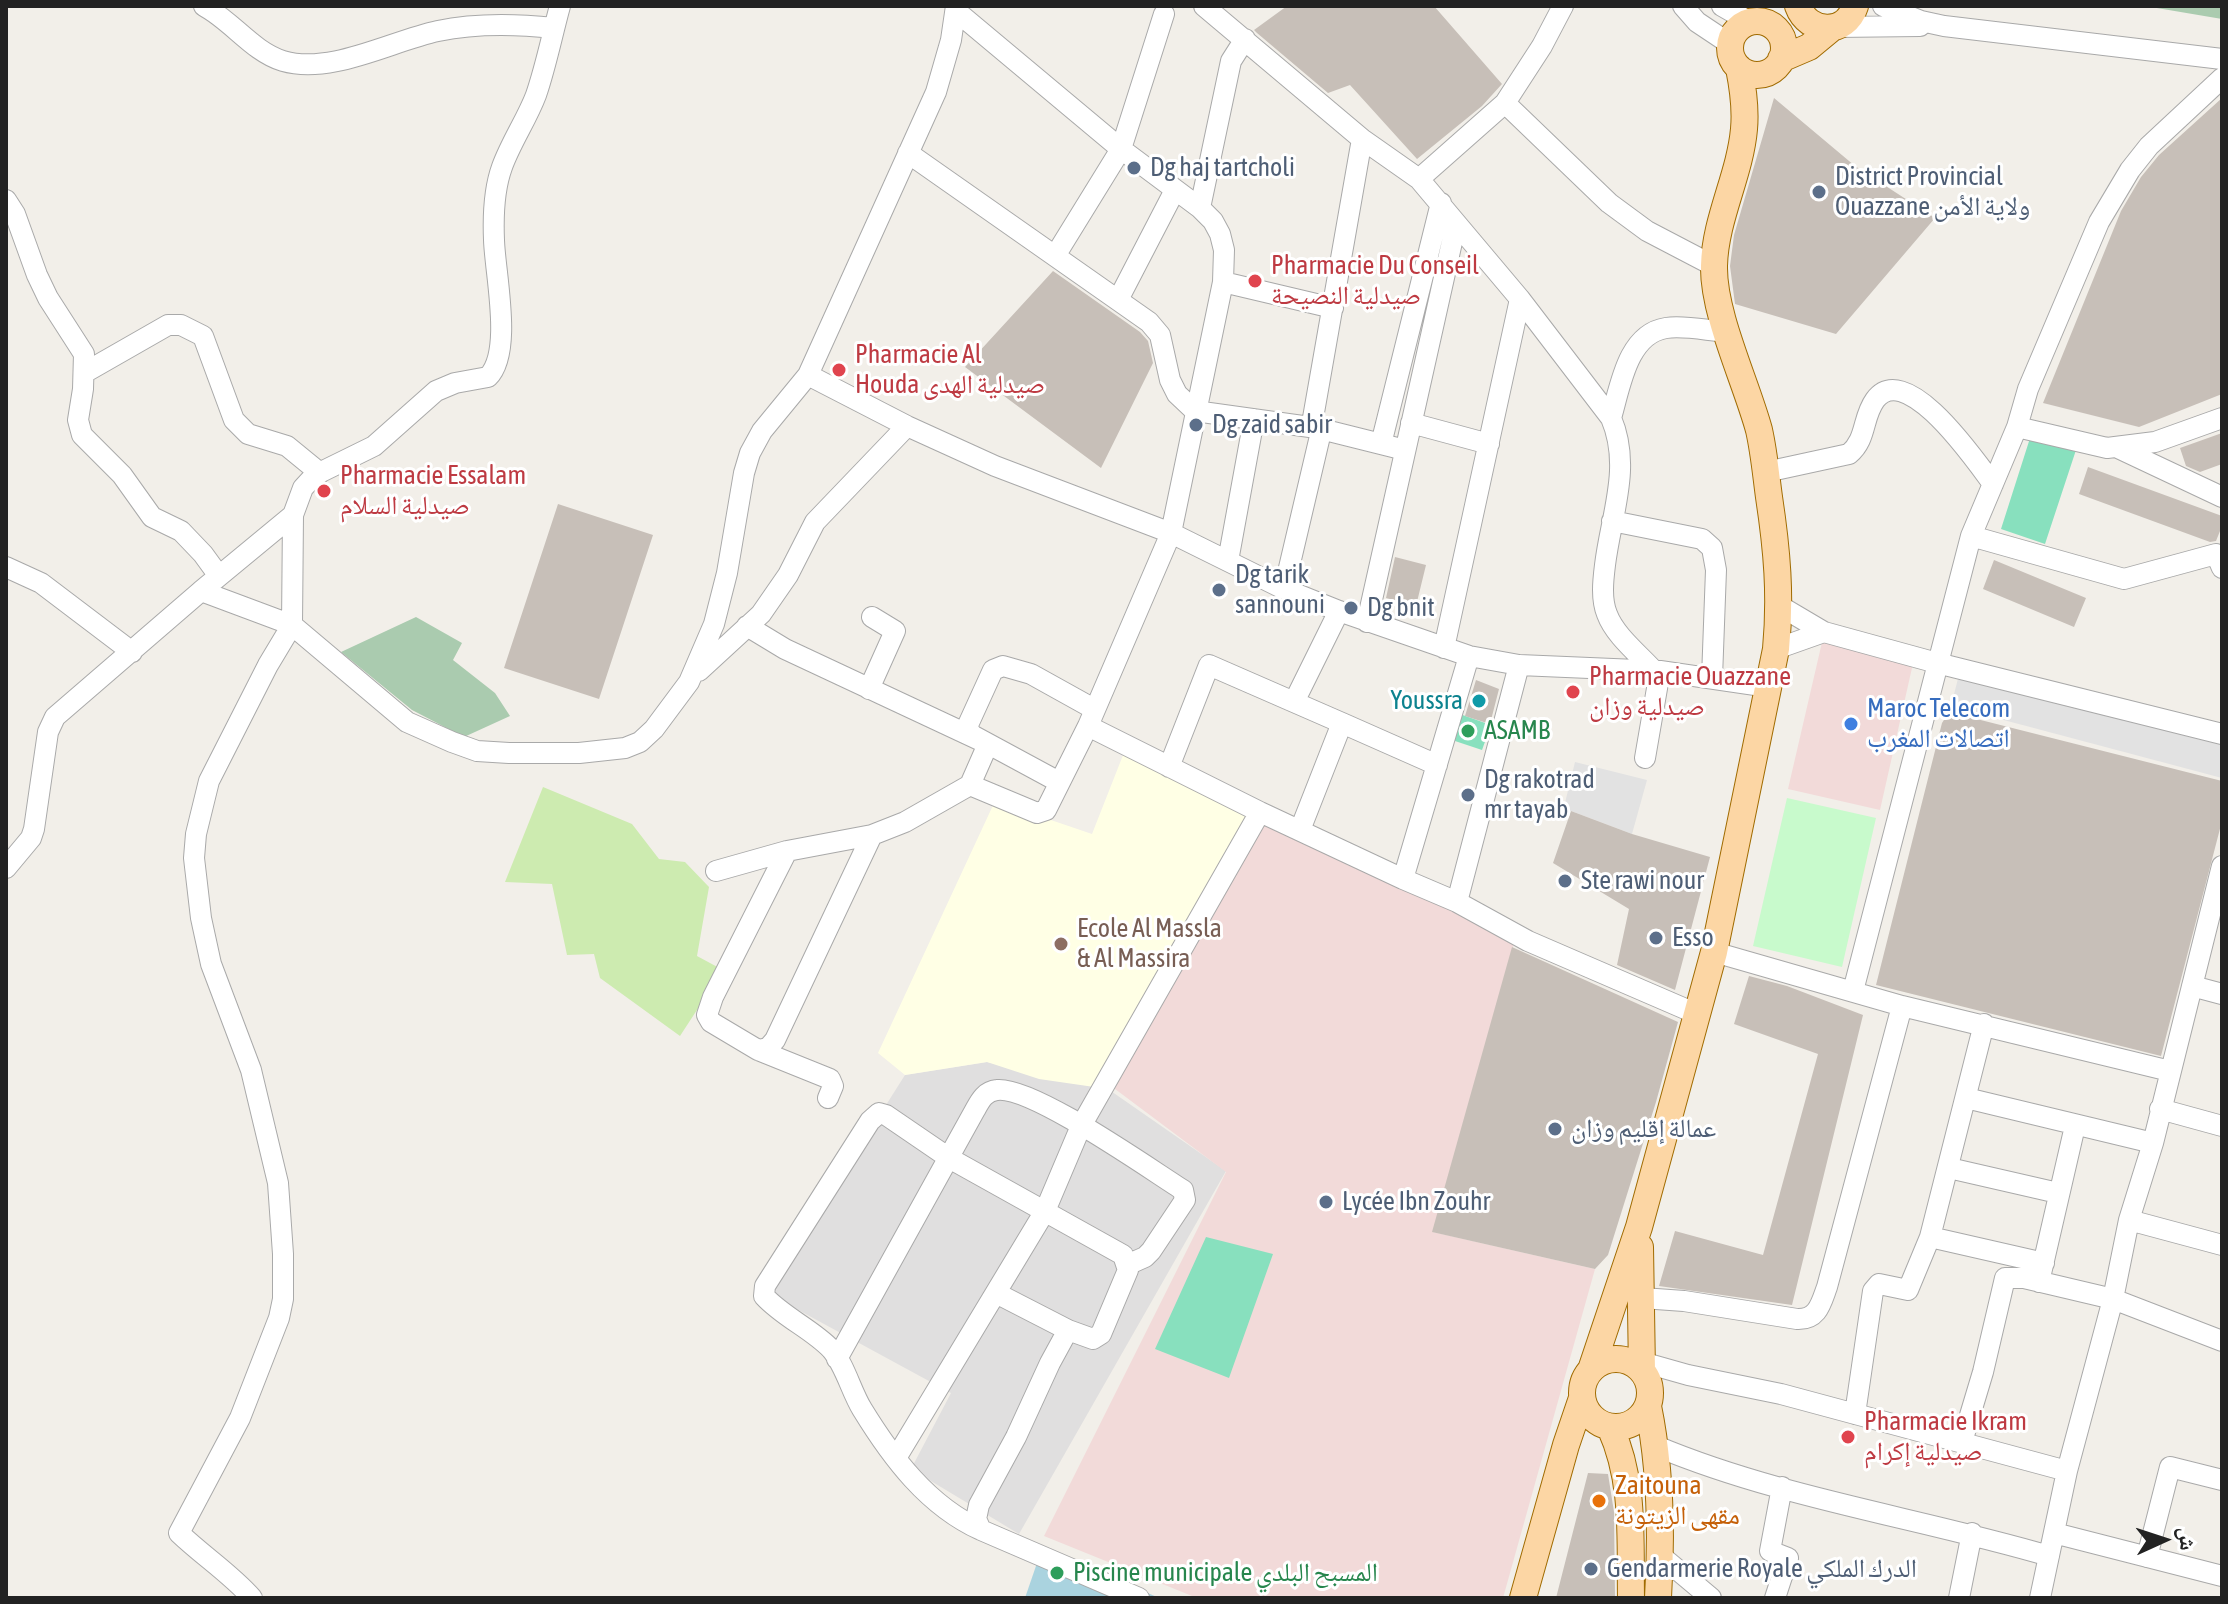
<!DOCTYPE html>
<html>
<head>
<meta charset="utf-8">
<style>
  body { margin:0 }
  #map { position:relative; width:2228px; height:1604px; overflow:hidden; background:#f2efe9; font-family:"Asap Condensed","Noto Naskh Arabic",sans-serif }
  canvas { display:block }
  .frame { position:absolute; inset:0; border:8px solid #222; pointer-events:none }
  .north { position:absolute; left:2124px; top:1500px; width:80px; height:80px; -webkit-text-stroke:6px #fff; paint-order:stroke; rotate:87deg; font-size:22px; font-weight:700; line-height:32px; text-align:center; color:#222 }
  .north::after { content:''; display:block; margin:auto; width:28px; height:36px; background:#222; clip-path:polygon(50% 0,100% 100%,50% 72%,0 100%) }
</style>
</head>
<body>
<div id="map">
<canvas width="2228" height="1604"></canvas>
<div class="frame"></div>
<div class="north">ش</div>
</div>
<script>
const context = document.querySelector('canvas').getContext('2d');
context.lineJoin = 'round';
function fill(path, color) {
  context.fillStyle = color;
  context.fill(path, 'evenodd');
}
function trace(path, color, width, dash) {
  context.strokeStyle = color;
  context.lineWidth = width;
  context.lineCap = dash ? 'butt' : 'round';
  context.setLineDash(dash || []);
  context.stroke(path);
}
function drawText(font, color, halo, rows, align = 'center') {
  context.font = font + ' "Asap Condensed","Noto Naskh Arabic",sans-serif';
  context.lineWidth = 6;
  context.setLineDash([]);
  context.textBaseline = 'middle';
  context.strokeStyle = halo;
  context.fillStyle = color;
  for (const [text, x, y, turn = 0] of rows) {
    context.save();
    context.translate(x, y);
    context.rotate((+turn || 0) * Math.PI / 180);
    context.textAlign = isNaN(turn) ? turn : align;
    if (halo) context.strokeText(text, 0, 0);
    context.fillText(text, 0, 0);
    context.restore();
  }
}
const residential = new Path2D(`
  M987 1062 1108 1089 1226 1171 1019 1534 911 1469 951 1393 767 1293 905 1075Z`);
const commercial = new Path2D(`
  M1823 638 1914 659 1880 810 1788 789Z
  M1270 815 1516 936 1433 1232 1595 1269 1503 1598H1197L1044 1536 1226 1172 1111 1086Z`);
const education = new Path2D(`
  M1127 745 1270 815 1108 1089 1039 1079 987 1062 905 1075 878 1053 995 801 1092 834Z`);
const grass = new Path2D(`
  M543 787 632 824 659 859 685 862 709 887 697 956 723 970 680 1036 600 978 594 954 567 955 552 884 505 882Z`);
const cemetery = new Path2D(`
  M2145 6H2222V19Z
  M416 617 462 643 453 660 495 693 510 716 464 737 412 710 341 652Z`);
const park = new Path2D(`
  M1787 798 1876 818 1842 967 1753 946Z`);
const pitch = new Path2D(`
  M2031 435 2076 450 2045 544 2001 529Z
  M1454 712 1491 725 1482 750 1446 738Z
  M1206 1237 1273 1254 1229 1378 1155 1349Z`);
const parking = new Path2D(`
  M1962 663 2222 732V778L1951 706Z
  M1575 762 1647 780 1632 834 1571 811 1562 815Z`);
const water = new Path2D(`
  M1037 1563 1123 1582 1159 1598H1025Z`);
const building = new Path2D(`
  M1287 6H1434L1502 84 1482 106 1417 159 1350 85 1328 93 1257 33 1254 30Z
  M1774 98 1855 166 1935 218 1836 334 1735 304 1730 266 1734 235Z
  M2222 98V394L2139 427 2043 403 2121 211 2141 177 2159 155Z
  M1053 271 1140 332 1148 341 1153 363 1101 468 965 367Z
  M2222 433V464L2200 472 2186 466 2180 448Z
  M2088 467 2222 516V526L2216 541 2210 542 2079 494Z
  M558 504 653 535 599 699 504 668Z
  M1395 557 1426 565 1416 606 1386 598Z
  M1994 560 2086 598 2074 627 1983 589Z
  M1476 680 1499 689 1490 724 1465 716Z
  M1949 712 2222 781V821L2161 1056 1876 985 1942 723Z
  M1571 811 1632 834 1710 857 1675 990 1617 965 1629 909 1553 863Z
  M1512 947 1678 1022 1656 1102 1608 1255 1595 1269 1432 1232Z
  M1749 976 1787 986 1863 1015 1792 1305 1659 1286 1675 1231 1763 1255 1818 1054 1734 1024Z
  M1588 1473 1608 1474 1614 1512 1615 1598H1556Z`);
const minor = new Path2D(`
  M204 6C232 21 253 52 283 61 331 75 391 41 438 31 476 23 516 24 554 28
  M1204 6 1362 139 1419 179
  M1683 6 1697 22 1730 44
  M1722 6 1750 22
  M1883 6 1921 21 1944 26 2222 59
  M1836 27 1920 26
  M1505 103 1542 46 1563 6
  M908 153 1149 322 1160 335 1170 380 1177 394 1195 411 1317 428 1405 450
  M6 200 15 214 37 275 48 298 84 354 83 389 78 420 82 435 122 475 152 517 181 531 203 554 219 576
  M1200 208 1231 61 1245 39
  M1055 256 1121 149 1164 14
  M1223 282 1333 308
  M1119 298 1175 190
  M84 373 168 325H181L203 336 234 420 248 434 287 446 320 473
  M808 375 936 92 951 40 956 6
  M1611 418C1620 388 1627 334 1666 328 1685 325 1709 331 1728 332
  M1411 423 1489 444
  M2017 427 2107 448 2155 442 2222 418
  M1381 444 1441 203
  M2116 447 2222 497
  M1766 472 1849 454C1867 439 1862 418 1875 400 1906 358 1977 463 1993 484
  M293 515 303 488 315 475 374 446 436 391 455 383 488 377C513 352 495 274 494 240 493 216 494 189 502 167 511 142 527 119 536 95 546 66 552 35 560 6
  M1612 521 1702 539 1712 548 1716 570 1712 678
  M1971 536 2124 579 2216 554 2222 568
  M1228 561 1254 419
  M6 567 41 583 132 652
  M1284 589 1320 436 1313 418 1362 139
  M1780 606 1824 632 1937 663 2222 734
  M1367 622 1456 224
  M747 626 785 649 988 744 970 785
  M1444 648 1520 299
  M1776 649 1824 632
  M699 671 761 614 788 575 815 522 907 426
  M1655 672C1640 655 1615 636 1607 614 1601 599 1603 581 1605 565 1611 515 1632 467 1611 418L1520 299 1419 179 1505 103 1609 203 1647 231 1714 266
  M869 689 895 631 872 617
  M1294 702 1339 611
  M1088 726 1260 812 1403 879 1457 902 1528 941 1697 1014
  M1645 758 1660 671
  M1169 767 1209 665 1342 723
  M1059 782 972 735 967 727 993 670 1003 666 1031 674 1094 709
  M1300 830 1342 723 1437 765
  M787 851 713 997 707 1015 711 1022 758 1050 768 1048 775 1040 872 835
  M6 868 31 838 34 829 48 732 55 717 201 591
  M716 871 787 851 872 835 905 822 970 785 1037 813 1046 810 1088 726 1171 533 1223 282 1224 250 1220 234 1213 221 1200 208 1121 149 956 11
  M1403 879 1469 656
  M1457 902 1519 665
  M2192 986 2222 994
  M1853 991 1971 536 2017 427 2028 389 2099 222 2130 170 2149 146 2222 78
  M1902 1006 2170 1071
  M758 1050 830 1079 833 1086 828 1098
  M1966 1098 2153 1143
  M2160 1109 2222 1126
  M1949 1168 2058 1193
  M2129 1220 2222 1245
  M1930 1237 2044 1263
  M2039 1282 2075 1126
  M996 1293 1068 1330
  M1642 1298 1684 1301 1797 1319C1818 1320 1821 1303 1827 1287L1902 1006 1714 952
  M837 1359 975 1110C980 1101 985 1091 997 1090 1032 1086 1148 1168 1183 1190L1185 1200 1151 1251 1145 1257 1127 1265
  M1642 1362 1688 1375 1781 1394 2067 1471
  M1855 1414 1873 1291 1879 1284 1908 1290 1930 1237 1984 1024
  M1962 1442 1983 1372 2005 1278H2024L2113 1299 2222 1341
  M1656 1446C1780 1498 1920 1518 2049 1556
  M896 1458 1045 1211 1081 1126 1260 812
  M981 1530C928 1506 892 1458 862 1409 851 1391 845 1365 831 1349 812 1329 783 1317 764 1296L765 1286 870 1121 879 1113 886 1115 949 1158 1123 1255 1128 1270 1101 1334 1093 1339 1068 1330 1050 1363 1016 1437 979 1505 976 1519 981 1530 1139 1598
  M2054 1533 2222 1576
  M1661 1556 1711 1598
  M2147 1557 2170 1467 2222 1480
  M252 1598C231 1574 203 1556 179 1533L240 1418 279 1318 283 1299V1254L278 1183 251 1070 211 964 201 918 194 858 196 834 209 781 268 665 292 625 293 515 201 591 292 625 407 722 452 742 477 751 509 753H579L625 748 640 742 654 729 689 682 714 624 727 573 744 473 750 453 762 431 808 375 907 426 995 466 1171 533 1284 589 1339 611 1469 656 1519 665 1660 671 1769 687
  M1775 1598 1788 1558 1770 1551 1782 1487
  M1959 1598 1972 1533
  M2040 1598 2067 1471 2113 1299 2129 1220 2153 1143 2222 866`);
const major = new Path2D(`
  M1798 6C1808 34 1846 36 1855 6
  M1730 48a27 27 0 1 1 54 0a27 27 0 1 1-54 0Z
  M1781 59 1809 47 1832 28
  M1640 1247 1642 1371
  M1582 1393a34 34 0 1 1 68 0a34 34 0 1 1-68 0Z
  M1591 1370 1639 1227 1714 952 1776 649C1781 595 1777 550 1769 497 1766 475 1764 452 1759 430 1746 382 1713 314 1714 266 1715 219 1740 175 1744 129 1746 108 1743 88 1739 68
  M1648 1406C1661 1470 1662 1533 1658 1598
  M1610 1427C1635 1481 1630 1539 1631 1598
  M1523 1598 1566 1445 1582 1398`);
const markers = [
  [1134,168,8,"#5c6f8a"],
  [1819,192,8,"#5c6f8a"],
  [1255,281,8,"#e0444e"],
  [839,370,8,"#e0444e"],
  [1196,425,8,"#5c6f8a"],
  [324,491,8,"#e0444e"],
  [1219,590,8,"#5c6f8a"],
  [1351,608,8,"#5c6f8a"],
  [1573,692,8,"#e0444e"],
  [1479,701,8,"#0f9aa8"],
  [1851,724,8,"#3f7fe0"],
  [1468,731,8,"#2e9e5b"],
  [1468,795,8,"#5c6f8a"],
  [1565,881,8,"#5c6f8a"],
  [1656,938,8,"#5c6f8a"],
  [1061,944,8,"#8d6e63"],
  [1555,1129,8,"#5c6f8a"],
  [1326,1202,8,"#5c6f8a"],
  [1848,1437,8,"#e0444e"],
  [1599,1501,8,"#e8710a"],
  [1591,1569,8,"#5c6f8a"],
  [1057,1573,8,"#2e9e5b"]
];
const serviceNames = [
  ["Dg haj tartcholi",1150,168],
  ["District Provincial",1835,177],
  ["Ouazzane ولاية الأمن",1835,207],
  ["Dg zaid sabir",1212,425],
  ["Dg tarik",1235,575],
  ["sannouni",1235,605],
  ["Dg bnit",1367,608],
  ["Dg rakotrad",1484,780],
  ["mr tayab",1484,810],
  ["Ste rawi nour",1581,881],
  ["Esso",1672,938],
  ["عمالة إقليم وزان",1571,1129],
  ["Lycée Ibn Zouhr",1342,1202],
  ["Gendarmerie Royale الدرك الملكي",1607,1569]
];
const healthNames = [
  ["Pharmacie Du Conseil",1271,266],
  ["صيدلية النصيحة",1271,296],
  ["Pharmacie Al",855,355],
  ["Houda صيدلية الهدى",855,385],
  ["Pharmacie Essalam",340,476],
  ["صيدلية السلام",340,506],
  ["Pharmacie Ouazzane",1589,677],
  ["صيدلية وزان",1589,707],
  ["Pharmacie Ikram",1864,1422],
  ["صيدلية إكرام",1864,1452]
];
const cultureNames = [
  ["Youssra",1463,701]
];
const shopNames = [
  ["Maroc Telecom",1867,709],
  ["اتصالات المغرب",1867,739]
];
const leisureNames = [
  ["ASAMB",1484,731],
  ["Piscine municipale المسبح البلدي",1073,1573]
];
const educationNames = [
  ["Ecole Al Massla",1077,929],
  ["& Al Massira",1077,959]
];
const foodNames = [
  ["Zaitouna",1615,1486],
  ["مقهى الزيتونة",1615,1516]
];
fill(residential, '#e0dfdf');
fill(commercial, '#f2dad9');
fill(education, '#ffffe5');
fill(grass, '#cdebb0');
fill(cemetery, '#aacbaf');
fill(park, '#c8facc');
fill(pitch, '#88e0be');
fill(parking, '#e2e2e2');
fill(water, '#aad3df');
fill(building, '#c7bfb8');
trace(minor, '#a9a9a9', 22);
trace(major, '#a06b00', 28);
trace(minor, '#fff', 20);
trace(major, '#fcd6a4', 26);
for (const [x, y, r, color] of markers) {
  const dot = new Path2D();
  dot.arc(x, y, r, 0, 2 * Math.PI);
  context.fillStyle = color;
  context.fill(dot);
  trace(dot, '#fff', 3);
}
drawText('26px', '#4e5e75', '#fff', serviceNames, 'left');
drawText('26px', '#be3a42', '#fff', healthNames, 'left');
drawText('26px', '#0d838f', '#fff', cultureNames, 'right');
drawText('26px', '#366cbe', '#fff', shopNames, 'left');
drawText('26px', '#27864d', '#fff', leisureNames, 'left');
drawText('26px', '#785e54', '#fff', educationNames, 'left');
drawText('26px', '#c56008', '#fff', foodNames, 'left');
</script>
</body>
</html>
